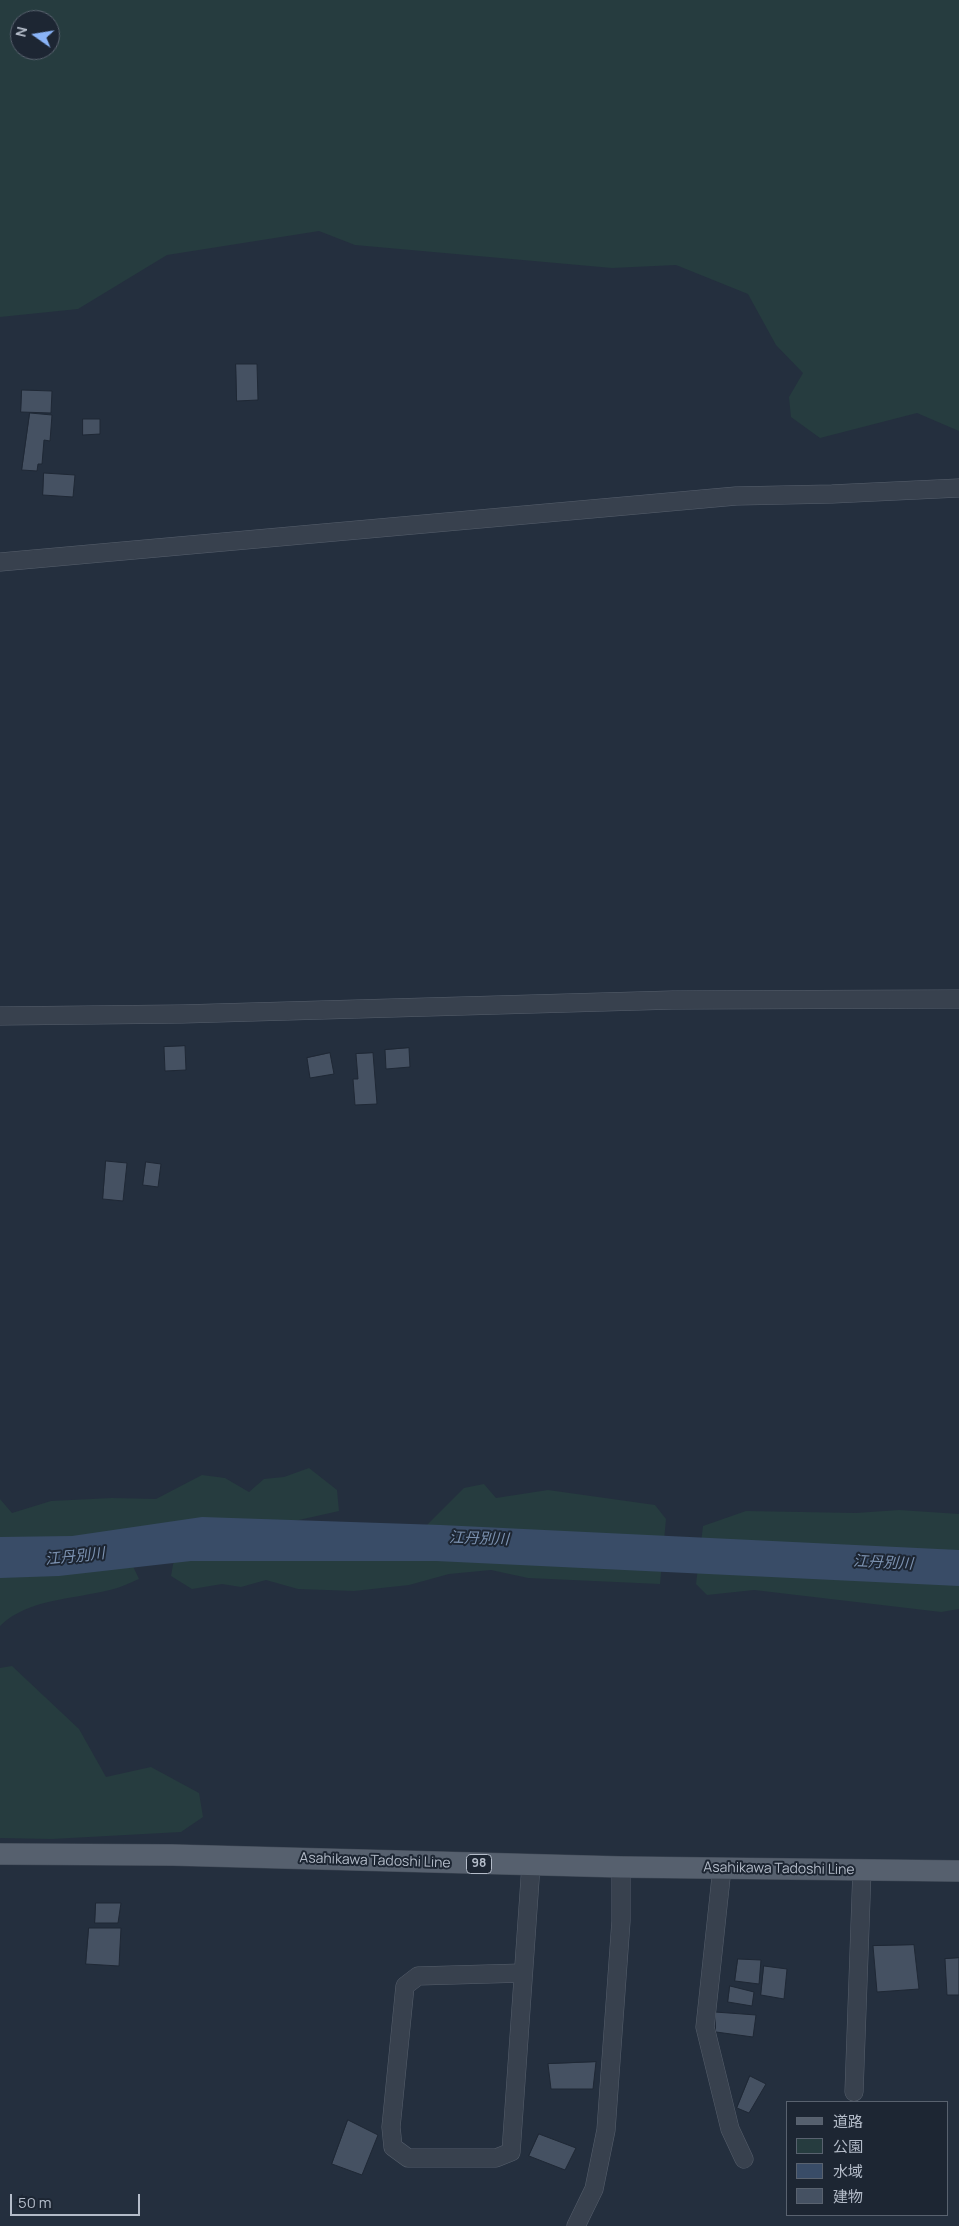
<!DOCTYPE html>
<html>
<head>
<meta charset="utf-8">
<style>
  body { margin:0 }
  #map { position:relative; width:959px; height:2226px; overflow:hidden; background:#242f3e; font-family:Manrope,"Noto Sans JP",sans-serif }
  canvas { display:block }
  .legend { position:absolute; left:786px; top:2101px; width:162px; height:115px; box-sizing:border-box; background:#1d2633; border:1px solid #59626f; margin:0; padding:6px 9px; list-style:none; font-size:15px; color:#b4bcc9 }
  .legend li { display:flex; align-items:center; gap:10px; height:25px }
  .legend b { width:25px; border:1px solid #59626f }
  .north { position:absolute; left:10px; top:10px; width:50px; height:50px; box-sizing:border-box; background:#1d2633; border:1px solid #59626f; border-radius:50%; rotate:283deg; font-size:14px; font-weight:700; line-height:20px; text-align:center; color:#b4bcc9 }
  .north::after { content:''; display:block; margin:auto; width:18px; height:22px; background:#8ab4f8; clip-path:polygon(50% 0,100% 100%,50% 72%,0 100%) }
  .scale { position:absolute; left:10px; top:2194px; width:130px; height:22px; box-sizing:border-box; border:2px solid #b4bcc9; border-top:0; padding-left:6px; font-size:15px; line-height:18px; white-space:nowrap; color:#b4bcc9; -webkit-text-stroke:4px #1d2633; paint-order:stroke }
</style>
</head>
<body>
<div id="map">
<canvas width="959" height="2226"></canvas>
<ul class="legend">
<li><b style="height:6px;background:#56606e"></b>道路</li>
<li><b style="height:14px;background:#263c3f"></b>公園</li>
<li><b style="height:14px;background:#394c67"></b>水域</li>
<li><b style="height:14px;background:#455162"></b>建物</li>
</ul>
<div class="north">N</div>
<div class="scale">50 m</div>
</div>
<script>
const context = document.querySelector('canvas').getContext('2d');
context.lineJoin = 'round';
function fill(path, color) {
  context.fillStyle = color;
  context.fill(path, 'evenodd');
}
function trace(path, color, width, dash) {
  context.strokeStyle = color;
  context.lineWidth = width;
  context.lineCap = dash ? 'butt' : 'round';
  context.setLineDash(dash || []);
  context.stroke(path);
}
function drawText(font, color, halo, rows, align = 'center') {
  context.font = font + ' Manrope,"Noto Sans JP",sans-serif';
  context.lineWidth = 4;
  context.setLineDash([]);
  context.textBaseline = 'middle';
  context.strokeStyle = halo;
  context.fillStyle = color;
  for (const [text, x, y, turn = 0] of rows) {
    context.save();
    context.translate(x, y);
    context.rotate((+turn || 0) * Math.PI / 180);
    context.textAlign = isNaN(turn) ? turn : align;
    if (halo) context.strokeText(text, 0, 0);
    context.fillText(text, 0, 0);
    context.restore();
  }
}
const green = new Path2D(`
  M0 0H959V431L917 413 820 438 791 417 789 397 803 373 776 345 748 294 676 265 612 268 355 245 319 231 167 255 78 309 0 317ZM20 20H50V50H20Z
  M309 1468 337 1490 339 1511 281 1524 0 1551V1499L12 1513 51 1501 112 1498 156 1499 202 1475 225 1478 249 1492 264 1479 284 1477Z
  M484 1484 496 1498 548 1490 655 1505 666 1519 660 1584 528 1578 491 1570 449 1574 409 1585 354 1591 298 1589 266 1580 241 1587 222 1584 192 1589 171 1576 175 1553 408 1544 464 1488Z
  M899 1510 959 1514V1609L941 1612 754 1590 707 1595 696 1584 703 1526 746 1511 856 1513Z
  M131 1562 139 1579C129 1583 120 1588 110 1590 74 1599 27 1599 0 1626V1571Z
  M12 1666 79 1729 106 1777 151 1767 199 1793 203 1817 181 1832 52 1839 0 1838V1668Z`);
const water = new Path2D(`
  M202 1517 441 1525 959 1550V1586L436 1561H191L59 1576 0 1578V1537L72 1536Z`);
const building = new Path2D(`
  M236 364H257L258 400 237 401Z
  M22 390 52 391 51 413 21 412Z
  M30 413 52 415 50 441 44 440 42 464H38L37 471 22 470Z
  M83 419H100V434L83 435Z
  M44 473 75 475 73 497 43 495Z
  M185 1046 186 1070 165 1071 164 1047Z
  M409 1048 410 1067 386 1069 385 1050Z
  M330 1053 334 1074 310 1078 307 1058Z
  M373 1053 377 1104 355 1105 353 1079H358L356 1054Z
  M106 1161 127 1163 123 1201 103 1199Z
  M146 1162 161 1164 158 1187 143 1185Z
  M96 1903H121L118 1923H95Z
  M89 1928H121L119 1966 86 1964Z
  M914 1945 919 1989 877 1992 873 1946Z
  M959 1958V1995H947L945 1959Z
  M738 1959 761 1960 759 1984 735 1981Z
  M764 1966 787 1969 784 1999 761 1995Z
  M730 1986 754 1992 752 2006 728 2002Z
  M715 2012 756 2015 753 2037 716 2032Z
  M596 2062 593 2089H551L548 2064Z
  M750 2076 766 2084 749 2113 737 2108Z
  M348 2120 378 2135 362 2175 332 2164Z
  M539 2134 576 2148 565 2170 529 2156Z`);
const minor = new Path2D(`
  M0 562 736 496 832 494 959 488
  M0 1016 182 1014 673 1000 959 999
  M722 1868 705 2027 730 2129 744 2159
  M523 1973 418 1976 405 1986 391 2127 393 2147 408 2158H496L511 2152 531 1865
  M854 2092 862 1870
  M576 2226 594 2189 606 2130 621 1921V1867`);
const major = new Path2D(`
  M0 1854 172 1855 621 1867 959 1871`);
const shields = [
  [479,1864,25]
];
const shieldNames = [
  ["98",479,1864]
];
const streetNames = [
  ["Asahikawa Tadoshi Line",375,1861,2],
  ["Asahikawa Tadoshi Line",779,1869,1]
];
const waterNames = [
  ["江丹別川",479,1539,2],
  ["江丹別川",75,1557,-6],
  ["江丹別川",883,1563,3]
];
fill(green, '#263c3f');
fill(water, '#394c67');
fill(building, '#455162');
trace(building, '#1f2835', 1);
trace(minor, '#565f6c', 19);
trace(major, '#414a57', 22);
trace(minor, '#38414e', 18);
trace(major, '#56606e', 21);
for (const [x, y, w] of shields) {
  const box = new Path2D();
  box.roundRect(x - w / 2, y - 9.5, w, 19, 4);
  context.fillStyle = '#1d2633';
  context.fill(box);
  trace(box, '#b4bcc9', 1);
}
drawText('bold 12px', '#b4bcc9', null, shieldNames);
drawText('14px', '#b4bcc9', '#1d2633', streetNames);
drawText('italic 15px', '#7c92b1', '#1d2633', waterNames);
</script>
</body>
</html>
